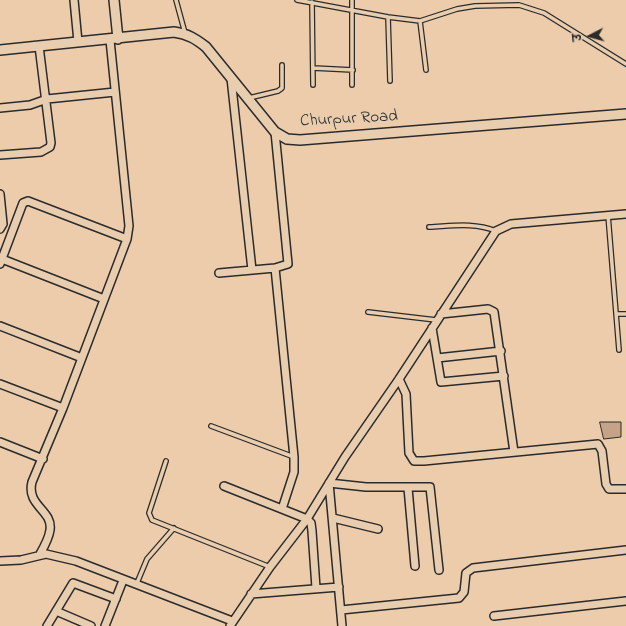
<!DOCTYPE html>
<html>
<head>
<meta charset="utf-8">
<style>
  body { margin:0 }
  #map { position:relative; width:626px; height:626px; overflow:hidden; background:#ecccab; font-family:"Indie Flower","Playpen Sans Deva",sans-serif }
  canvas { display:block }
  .north { position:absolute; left:570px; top:16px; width:40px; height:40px; -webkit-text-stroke:3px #e8cdaf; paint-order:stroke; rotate:264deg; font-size:11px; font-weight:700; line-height:16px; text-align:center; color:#2b2b2b }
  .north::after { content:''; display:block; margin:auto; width:14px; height:18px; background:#2b2b2b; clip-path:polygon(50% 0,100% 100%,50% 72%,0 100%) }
</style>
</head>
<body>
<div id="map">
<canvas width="626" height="626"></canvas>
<div class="north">उ</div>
</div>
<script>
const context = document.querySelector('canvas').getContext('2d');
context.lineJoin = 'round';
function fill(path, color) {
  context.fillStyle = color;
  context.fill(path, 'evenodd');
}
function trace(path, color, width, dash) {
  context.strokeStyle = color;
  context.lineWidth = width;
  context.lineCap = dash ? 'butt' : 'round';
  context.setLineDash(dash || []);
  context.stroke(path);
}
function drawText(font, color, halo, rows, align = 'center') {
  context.font = font + ' "Indie Flower",sans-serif';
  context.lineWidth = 3;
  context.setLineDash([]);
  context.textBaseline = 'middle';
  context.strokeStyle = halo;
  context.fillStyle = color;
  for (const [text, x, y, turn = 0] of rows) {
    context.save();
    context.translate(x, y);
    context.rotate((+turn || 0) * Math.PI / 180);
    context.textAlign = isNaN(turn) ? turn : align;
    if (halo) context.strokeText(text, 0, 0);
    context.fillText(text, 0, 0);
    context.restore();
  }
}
const building = new Path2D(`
  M600 422H621V437L604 439Z`);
const service = new Path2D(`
  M176 0 185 33
  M297 0 388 17 420 21 457 9 475 6 519 5 544 13 626 64
  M352 0V85
  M312 2 313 85
  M388 17 390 81
  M420 21 426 70
  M313 68 353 70
  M249 98 278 91 282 88V65
  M608 215 619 350
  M429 227C452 226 474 222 496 231
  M368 312 436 320
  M616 314H626
  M211 426 294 457
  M166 461 149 513 152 520 270 567
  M137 583 147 559 174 528`);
const minor = new Path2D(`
  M74 0 78 42
  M231 78 252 270
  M0 108 30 105 47 99 115 92
  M0 155 41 152 50 147 51 143 39 46
  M0 194 3 224 0 229
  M2 259 104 299
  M0 264 23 203 28 201 127 239
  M275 268 294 457V472L282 509
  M219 273 275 268 288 264 275 132
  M441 314 488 309 494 312 514 452
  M0 326 82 358
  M432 328 441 382 504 376
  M437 358 501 351
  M399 379 406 394 409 453 414 461H424L598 444 602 451 606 484 609 489H626
  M0 384 63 408
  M0 442 43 459
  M224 486 307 519 311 523 312 531 316 588
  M408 488 415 566
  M333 518 378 529
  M40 554C44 547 49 538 50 530 53 510 26 506 32 482L63 408 127 239 129 226 110 40
  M0 561 21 560 46 554 76 561 232 621
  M251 594 339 587
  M341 610 459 598 464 592 466 573 473 568 626 550
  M56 611 91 626
  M494 616 626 601
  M47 626 73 583 116 599
  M105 626 122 583
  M230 626 270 567 307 519 345 457 399 379 496 231 511 224 626 214
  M342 626 329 483 366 487H430L439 570`);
const tertiary = new Path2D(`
  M114 0 118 39
  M0 50 174 32C188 34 196 39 206 47L275 132 287 139 300 140 626 114`);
const streetNames = [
  ["Churpur Road",349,120,-3]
];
fill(building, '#c4a386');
trace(building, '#2b2b2b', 1);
trace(service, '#2b2b2b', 6);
trace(minor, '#2b2b2b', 10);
trace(tertiary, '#2b2b2b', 12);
trace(service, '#e8cdaf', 3.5);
trace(minor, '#e8cdaf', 7);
trace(tertiary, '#e8cdaf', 9);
drawText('17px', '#2b2b2b', '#e8cdaf', streetNames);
</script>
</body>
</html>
